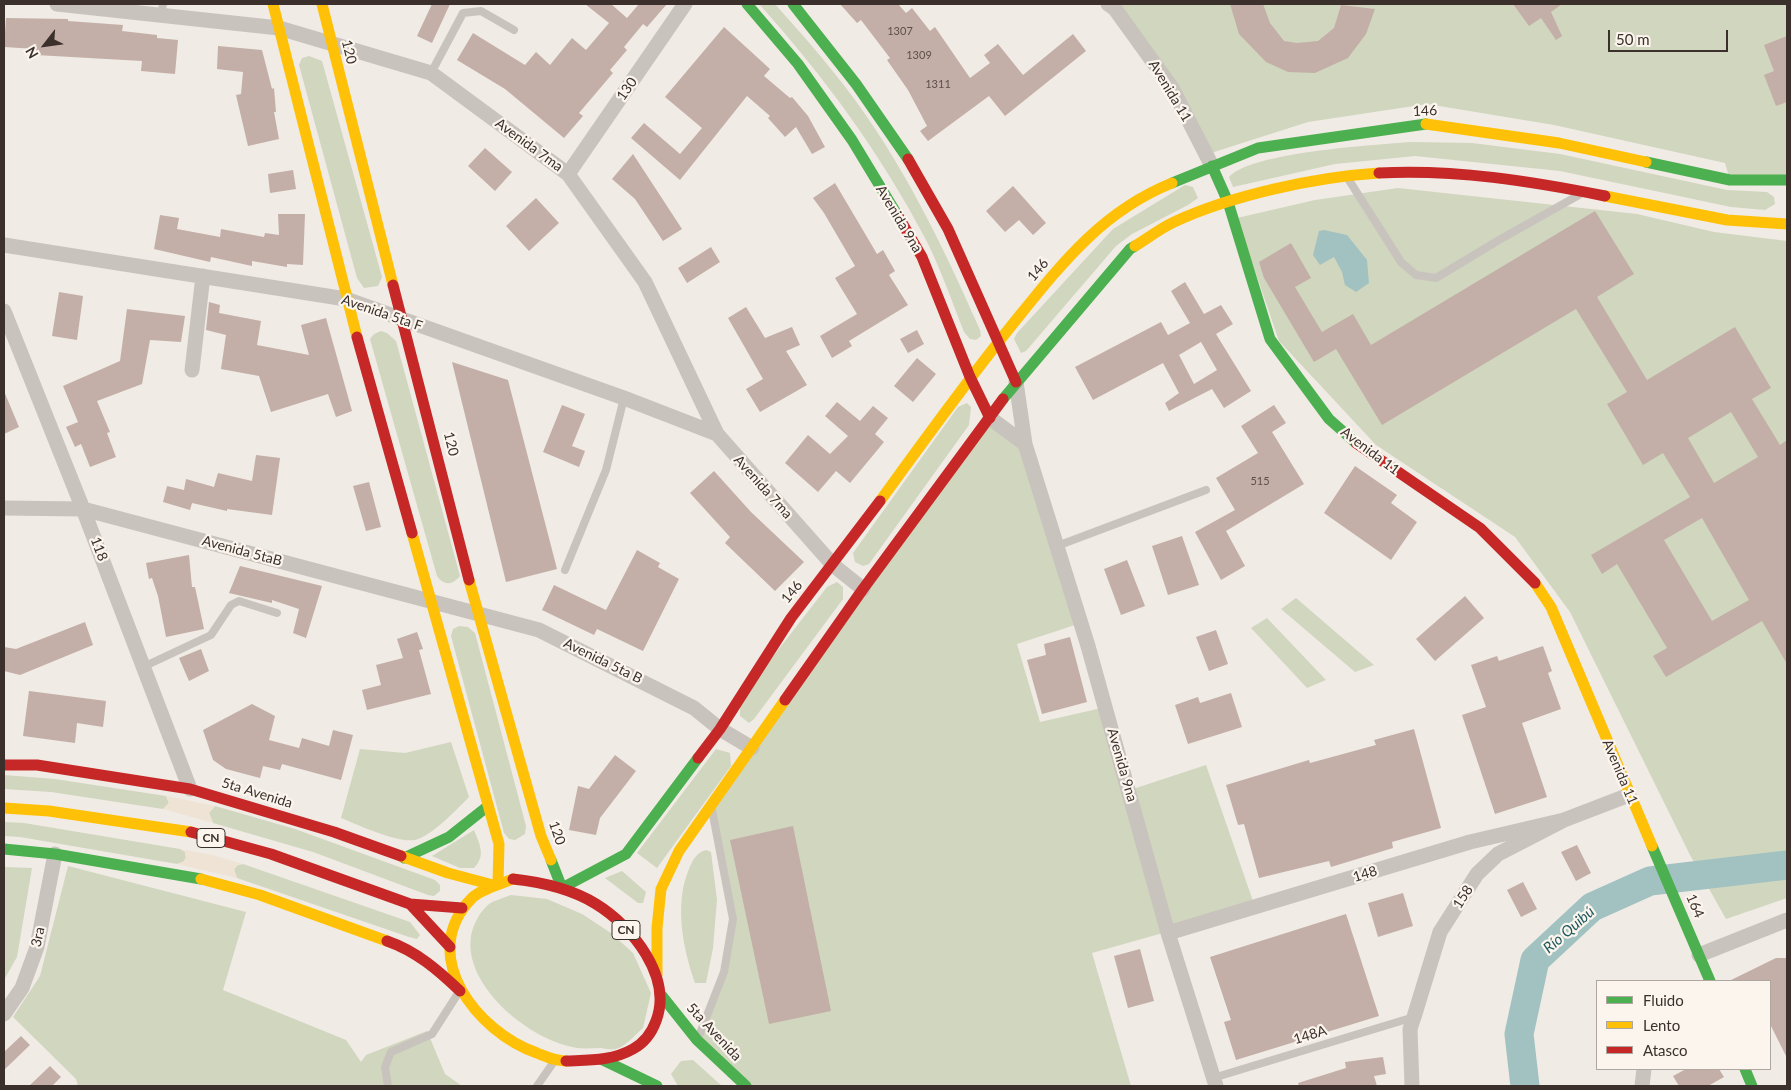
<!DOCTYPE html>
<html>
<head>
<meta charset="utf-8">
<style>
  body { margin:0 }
  #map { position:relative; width:1791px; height:1090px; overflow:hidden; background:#f0ebe5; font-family:Lato,sans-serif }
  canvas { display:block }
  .frame { position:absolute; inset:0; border:5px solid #3b302b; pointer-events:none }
  .legend { position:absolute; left:1596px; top:980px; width:175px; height:90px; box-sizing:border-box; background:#fbf5ee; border:1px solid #aea6a0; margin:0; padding:6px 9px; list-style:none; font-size:15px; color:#3b302b }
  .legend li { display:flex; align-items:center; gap:10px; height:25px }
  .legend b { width:25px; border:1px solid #aea6a0 }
  .north { position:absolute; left:20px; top:20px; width:50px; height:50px; -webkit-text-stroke:4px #fbf5ee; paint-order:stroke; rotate:240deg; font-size:14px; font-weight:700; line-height:20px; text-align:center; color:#3b302b }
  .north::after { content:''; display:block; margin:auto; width:18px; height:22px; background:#3b302b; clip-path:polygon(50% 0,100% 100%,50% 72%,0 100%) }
  .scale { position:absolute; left:1608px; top:30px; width:120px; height:22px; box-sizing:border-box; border:2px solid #3b302b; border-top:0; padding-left:6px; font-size:15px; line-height:18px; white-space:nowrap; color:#3b302b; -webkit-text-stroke:4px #fbf5ee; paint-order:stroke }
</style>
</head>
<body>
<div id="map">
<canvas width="1791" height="1090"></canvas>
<div class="frame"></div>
<ul class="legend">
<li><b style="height:6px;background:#4caf50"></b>Fluido</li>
<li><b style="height:6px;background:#ffc107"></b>Lento</li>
<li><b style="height:6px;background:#c62828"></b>Atasco</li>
</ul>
<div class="north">N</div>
<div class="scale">50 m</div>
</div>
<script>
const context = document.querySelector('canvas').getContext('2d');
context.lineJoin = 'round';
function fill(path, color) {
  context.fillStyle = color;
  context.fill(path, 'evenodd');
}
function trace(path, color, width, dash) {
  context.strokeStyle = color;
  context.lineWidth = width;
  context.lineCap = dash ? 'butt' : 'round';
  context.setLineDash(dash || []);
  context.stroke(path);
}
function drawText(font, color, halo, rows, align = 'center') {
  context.font = font + ' Lato,sans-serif';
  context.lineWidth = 4.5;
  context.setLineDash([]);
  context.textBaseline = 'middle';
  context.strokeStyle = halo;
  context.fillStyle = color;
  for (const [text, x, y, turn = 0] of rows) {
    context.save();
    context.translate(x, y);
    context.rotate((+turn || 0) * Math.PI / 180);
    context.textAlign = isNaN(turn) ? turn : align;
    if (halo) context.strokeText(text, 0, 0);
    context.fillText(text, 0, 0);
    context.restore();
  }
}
const green = new Path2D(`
  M759 4H775C799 31 824 59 846 88 902 161 943 246 980 330L981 336 976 340 970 339 964 332C952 302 941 269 926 240 881 154 824 76 759 4Z
  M1108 4H1787V180H1730L1725 163 1554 125 1427 104 1308 122 1211 153Z
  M309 56 322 61 382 277 378 286 364 288 357 278 299 65 302 58Z
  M1411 142 1472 143 1560 154 1727 190 1767 192 1774 197 1775 204 1765 210 1731 207 1560 171 1415 156 1335 164 1233 187 1229 177C1251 152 1375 145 1411 142Z
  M1185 185 1193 187 1198 198 1188 205 1132 234 1116 246 1026 351 1021 353 1014 339 1017 333 1113 229Z
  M1398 188 1637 214 1714 232 1787 241V898L1726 919 1690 855 1570 612 1515 537 1376 445 1279 341 1237 218 1315 200Z
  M381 331 387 333 396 341 460 576C453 585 444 586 437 576L370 339 374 334Z
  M967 403 971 407 969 425 869 564 863 566 855 562 853 553 958 407Z
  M990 418 1025 444 1081 623 1017 644 1040 722 1106 707 1130 790 1206 765 1255 907 1092 953 1131 1086H746L697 1040 713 1004 733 919 712 806Z
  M837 582 843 587V599L754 719 749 723 740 716V699L827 587Z
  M1296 598 1374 665 1355 672 1281 609Z
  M1267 618 1326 680 1307 688 1251 628Z
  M459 626 468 627 475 633 526 826 525 834 515 840 509 839 504 833 451 636 453 629Z
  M451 742 469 797C457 809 432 836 415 840 397 843 358 825 341 818L360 749 405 753Z
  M716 749 730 753 731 766 657 868 637 853Z
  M4 775 55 779 166 796 169 803 163 809 51 792 4 789Z
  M215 806 295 829 435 880 440 885V891L434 896 428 895 313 852 213 823 209 813Z
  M4 822 24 823 180 849 185 852 186 858 183 862 177 864 20 837 4 836Z
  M474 830C480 845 486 856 474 868H460L432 856Z
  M706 850 711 852 717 900 713 948 706 983H695C683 949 674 904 689 869 692 861 697 852 706 850Z
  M243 864 410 922 420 935 417 939 409 937 237 878 234 869 238 865Z
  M68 866 246 912 223 990 346 1040 361 1062 366 1055 427 1031 445 1074 462 1086H78L76 1079 13 1017 40 976Z
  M4 867 32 868 17 957 4 980Z
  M622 871 646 892 643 903H638L605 878Z
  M511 895 547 899 582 914 611 933 633 953 651 993 643 1028C636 1034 625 1047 616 1049 612 1050 605 1049 601 1048 593 1048 585 1049 578 1048 532 1042 463 987 471 936 473 925 480 911 489 904 495 900 504 898 511 895Z
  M693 1060 722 1086H678L671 1074 681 1061Z`);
const plaza = new Path2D(`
  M166 796 215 806 209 813 213 823 163 809 169 803Z
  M180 849 212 855 243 864 238 865 234 869 237 878 177 864 183 862 186 858 185 852Z`);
const water = new Path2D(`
  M1324 230 1347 235 1367 260 1369 283 1356 292 1345 285 1342 272 1334 257 1320 265 1313 255 1319 231Z`);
const river = new Path2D(`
  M1525 1086 1519 1034 1535 960 1592 907 1650 881 1787 865`);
const building = new Path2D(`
  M432 4H450L432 43 417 36Z
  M585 4H611L627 18 639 4H667L647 27 643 24 624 47 627 50 610 70 613 73 579 113 583 116 564 138 505 89 457 60 473 33 525 65 536 52 550 65 572 38 586 50 609 23Z
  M840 4H898L906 13 912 8 930 31 935 27 970 78 990 63 984 55 998 44 1023 75 1073 34 1086 51 1005 116 989 96 928 141 920 131 927 126 908 90 887 60 890 58 861 20 857 23Z
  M1230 4H1263L1270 23 1284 41 1297 43 1318 41 1334 28 1341 5 1375 9 1366 34 1348 58 1315 73 1288 72 1266 62 1239 34Z
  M1513 4H1562L1551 12 1562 36 1556 40 1541 18 1529 26Z
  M6 18 68 19V21L123 25 122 31 157 35V38L178 40 175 74 141 71 142 61 36 55V49L4 47Z
  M724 27 770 69 764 76 790 98 792 97 808 116 825 147 812 154 796 127 785 137 768 118 770 116 747 96 680 180 631 138 644 123 680 154 702 128 665 97Z
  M1787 36V102L1776 106 1764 75 1774 71 1764 45Z
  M218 46 262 50 272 89 274 88 276 112H274L279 139 248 146 236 95 241 94 243 72 217 69Z
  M485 148 512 172 495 191 468 166Z
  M633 154 682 229 663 241 635 199 612 179Z
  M293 170 296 189 270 193 268 174Z
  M835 183 877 254 883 250 895 271 889 275 908 305 849 341 852 346 832 358 820 336 857 314 835 278 855 266 824 213 813 198Z
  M1013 186 1046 223 1033 235 1019 220 1005 232 986 211Z
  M536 198 559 223 529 251 506 226Z
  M1595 211 1634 274 1597 297 1647 380 1735 327 1771 388 1752 399 1780 445 1787 440V664L1762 621 1666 677 1653 656 1667 648 1617 564 1602 574 1591 555 1690 497 1663 453 1643 465 1607 404 1627 392 1576 309 1382 425 1336 349 1314 362 1264 278 1259 262 1291 243 1311 278 1295 287 1322 332 1353 314 1371 345ZM1731 412 1758 457 1714 483 1688 438ZM1702 518 1749 600 1712 621 1664 540Z
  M278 214H305L303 265 287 264V267L252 261V266L211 257 210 262 154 249 160 215 179 218 177 229 220 237 221 229 264 237 265 233 279 235Z
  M711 247 720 262 687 283 678 268Z
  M1185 282 1204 314 1221 305 1233 324 1216 334 1251 391 1224 408 1212 389 1169 411 1165 403 1179 393 1163 363 1093 400 1075 367 1161 322 1168 335 1190 323 1171 291ZM1201 342 1217 370 1194 384 1179 355Z
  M59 292 83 296 77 340 52 336Z
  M209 302 220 305 219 313 261 321 257 345 309 355 301 325 326 318 352 411 336 417 328 394 271 412 259 376 221 369 226 335 206 330Z
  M746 307 765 338 792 327 800 345 786 351 807 385 760 412 746 389 763 379 728 318Z
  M127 309 185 316 181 342 150 340 142 384 97 401 110 432 107 433 116 457 90 467 81 444 75 447 66 427 78 422 63 386 120 361Z
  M917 330 924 344 908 353 900 339Z
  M917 358 936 374 913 402 894 386Z
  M452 362 508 380 557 569 506 582Z
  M4 391 19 427 4 434Z
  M837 402 860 421 873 406 888 418 875 434 884 442 850 483 836 471 818 492 785 463 808 435 830 454 848 436 825 416Z
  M562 405 585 414 572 446 585 451 579 467 543 452Z
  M1274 405 1286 423 1272 432 1304 484 1226 531 1245 566 1221 580 1195 532 1235 510 1216 478 1258 453 1241 426Z
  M256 455 280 458 272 515 227 509V511L192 503 190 510 163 502 167 486 184 490 186 479 214 487 218 473 252 481Z
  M1355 466 1397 495 1391 503 1417 522 1391 560 1324 513Z
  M714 471 751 512 804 562 775 591 725 543 730 537 690 493Z
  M369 482 381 527 366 531 353 486Z
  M1182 536 1199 585 1168 595 1152 546Z
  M637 550 660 563 658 567 679 579 643 651 597 629 594 635 542 610 554 585 606 610Z
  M189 555 192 587H195L204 629 166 637 158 596 152 578 149 579 146 563Z
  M1127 560 1145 606 1121 615 1104 569Z
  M240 566 322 586 306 638 293 633 299 609 272 600V603L229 593Z
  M1465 596 1484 618 1435 661 1416 639Z
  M85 622 93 645 20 675 4 671V647L16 649Z
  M1216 630 1228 664 1209 671 1196 637Z
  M417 632 423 649 419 650 431 694 367 710 362 690 381 685 376 665 403 658 397 639Z
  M1070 637 1087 702 1042 714 1027 660 1046 655 1044 644Z
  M1543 646 1552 671 1548 673 1561 709 1522 723 1547 797 1495 814 1462 715 1486 707 1471 665 1497 656 1499 661Z
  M201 649 209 671 189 681 179 658Z
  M29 691 106 701 103 727 77 723 75 743 23 736Z
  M1231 693 1242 727 1188 744 1175 705 1198 697 1200 703Z
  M252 704 275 716 269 740 299 748 302 738 329 746 333 730 353 735 341 780 282 764 280 770 263 766 260 778 226 769 213 760 203 730Z
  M1414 729 1441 828 1392 842 1393 848 1331 867 1329 861 1259 878 1244 824 1238 825 1226 785 1309 760 1310 763 1376 745 1374 740Z
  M615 755 636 771 600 818 596 835 569 830 578 786 589 789Z
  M793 826 831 1011 769 1024 730 840Z
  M1577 845 1591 873 1576 881 1561 852Z
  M1523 882 1537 909 1521 917 1507 890Z
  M1403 893 1413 926 1378 937 1368 903Z
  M1346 914 1379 1016 1236 1060 1224 1022 1231 1020 1210 957Z
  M1140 949 1154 1001 1128 1008 1114 956Z
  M1776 958H1787V1058L1770 1024V981H1729Z
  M21 1036 30 1045 4 1070V1052Z
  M1383 1057 1386 1074 1374 1076 1377 1086H1299L1298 1083 1346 1068 1345 1062Z
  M50 1066 61 1077 52 1086H29Z
  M1686 1069H1719L1724 1077 1708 1086H1679L1673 1076Z`);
const lane = new Path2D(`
  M161 15 163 4
  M431 73 463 13 481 11 514 30
  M1347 177 1401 262 1416 275 1436 278 1499 240 1579 195
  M1057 546 1206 490
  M565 570 606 470 624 398
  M143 667 211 635 231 605 239 601 277 613
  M699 1036 724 972 733 919 712 810
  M1213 1078 1414 1017
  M388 1086 385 1067 391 1052 432 1034 457 995
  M537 1086 553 1063`);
const street = new Path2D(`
  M57 4 279 28 431 73 568 174 645 282 717 434 833 565 863 589
  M1108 4 1115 9 1172 88 1212 166
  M568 174 685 4
  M4 245 346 299 624 398 717 434
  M4 311 83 509 190 789
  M192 370 203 276
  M1016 382 1025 444 1088 646 1168 933 1216 1086
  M990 418 1025 444
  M4 508 83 509 539 630 694 708 720 729 752 748
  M1168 933 1470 842 1564 820
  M1699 955 1787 920
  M4 1014 22 988 37 947 55 854
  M1412 1086 1410 1029 1414 1017 1440 932 1477 874 1498 854 1564 820 1629 795
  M1642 1086 1644 1069`);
const fast = new Path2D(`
  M747 4 798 64 852 140 898 216
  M793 4 856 84 908 159
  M1646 162 1730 180H1787
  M1212 166 1228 202 1270 339 1329 419 1356 443
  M1172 183 1258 148 1426 124
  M1003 399 1130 249 1135 246
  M1652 846 1710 981
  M4 849 55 854 201 879
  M404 858 449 837 488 806
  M551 860 562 888 626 854 698 758
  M662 996 697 1040 746 1086
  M603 1060 657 1086
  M1745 1069 1752 1086`);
const slow = new Path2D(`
  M273 4 357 337
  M322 4 393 285
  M1426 124 1559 143 1646 162
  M1605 196 1727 220 1787 224
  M1135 246C1148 238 1161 228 1174 222 1232 195 1316 177 1379 173
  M880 501C923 442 966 382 1012 325 1059 267 1100 212 1172 183
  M412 533 499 844 498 883
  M469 580 541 836 551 860
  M1535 583 1551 607 1652 846
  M4 808 49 811 191 832
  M401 856 448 873 493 885
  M201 879 260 895 387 941
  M513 879C501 884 481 889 472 898 416 955 477 1032 537 1053 547 1057 555 1061 566 1061
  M657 975V928L661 889 679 851 785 700`);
const jam = new Path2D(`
  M908 159 948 229 1016 382
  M1379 173C1455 169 1531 181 1605 196
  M898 216 922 257 970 377 990 418
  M393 285 469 580
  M357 337 412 533
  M1356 443 1480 528 1535 583
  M785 700 863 589 1003 399
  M698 758 720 729 791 618 880 501
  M4 765H37L190 789 334 832 401 856
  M191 832 271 854 410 904 462 908
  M513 879C541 882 572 889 596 904 632 926 673 977 656 1021 652 1032 644 1043 633 1049 612 1061 589 1060 566 1061
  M410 904 450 947
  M387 941C416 951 438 970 460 991`);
const numberNames = [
  ["1307",900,31],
  ["1309",919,55],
  ["1311",938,84],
  ["515",1260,481]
];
const shields = [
  [211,838,28],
  [626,930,28]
];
const shieldNames = [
  ["CN",211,838],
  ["CN",626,930]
];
const streetNames = [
  ["120",349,52,76],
  ["130",627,89,-55],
  ["Avenida 11",1170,91,59],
  ["146",1425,111,-2],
  ["Avenida 7ma",529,145,36],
  ["Avenida 9na",899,219,59],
  ["146",1038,270,-50],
  ["Avenida 5ta F",382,313,19],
  ["120",451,444,76],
  ["Avenida 11",1370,451,37],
  ["Avenida 7ma",763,487,48],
  ["118",99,549,69],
  ["Avenida 5taB",242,551,15],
  ["146",792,592,-51],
  ["Avenida 5ta B",603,661,26],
  ["Avenida 9na",1122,765,74],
  ["Avenida 11",1620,772,67],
  ["5ta Avenida",257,793,17],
  ["120",557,833,71],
  ["148",1365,874,-17],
  ["158",1463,897,-57],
  ["164",1695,906,67],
  ["3ra",38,937,-77],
  ["5ta Avenida",714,1032,47],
  ["148A",1310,1035,-17]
];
const waterNames = [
  ["Río Quibú",1569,930,-41]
];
fill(green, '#d1d6bf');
fill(plaza, '#eee3d5');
fill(water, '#a1c2c1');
trace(river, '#a1c2c1', 29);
fill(building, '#c3afa7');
trace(lane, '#c9c3be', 8);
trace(street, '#c9c3be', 15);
trace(fast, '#4caf50', 11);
trace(slow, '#ffc107', 11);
trace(jam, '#c62828', 11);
drawText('11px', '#5d504a', null, numberNames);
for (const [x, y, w] of shields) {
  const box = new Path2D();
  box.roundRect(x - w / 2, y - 9.5, w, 19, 4);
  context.fillStyle = '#fbf5ee';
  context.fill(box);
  trace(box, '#3b302b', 1);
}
drawText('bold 12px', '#3b302b', null, shieldNames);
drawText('14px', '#3b302b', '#fbf5ee', streetNames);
drawText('italic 15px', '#1f5a5e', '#fbf5ee', waterNames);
</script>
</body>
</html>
